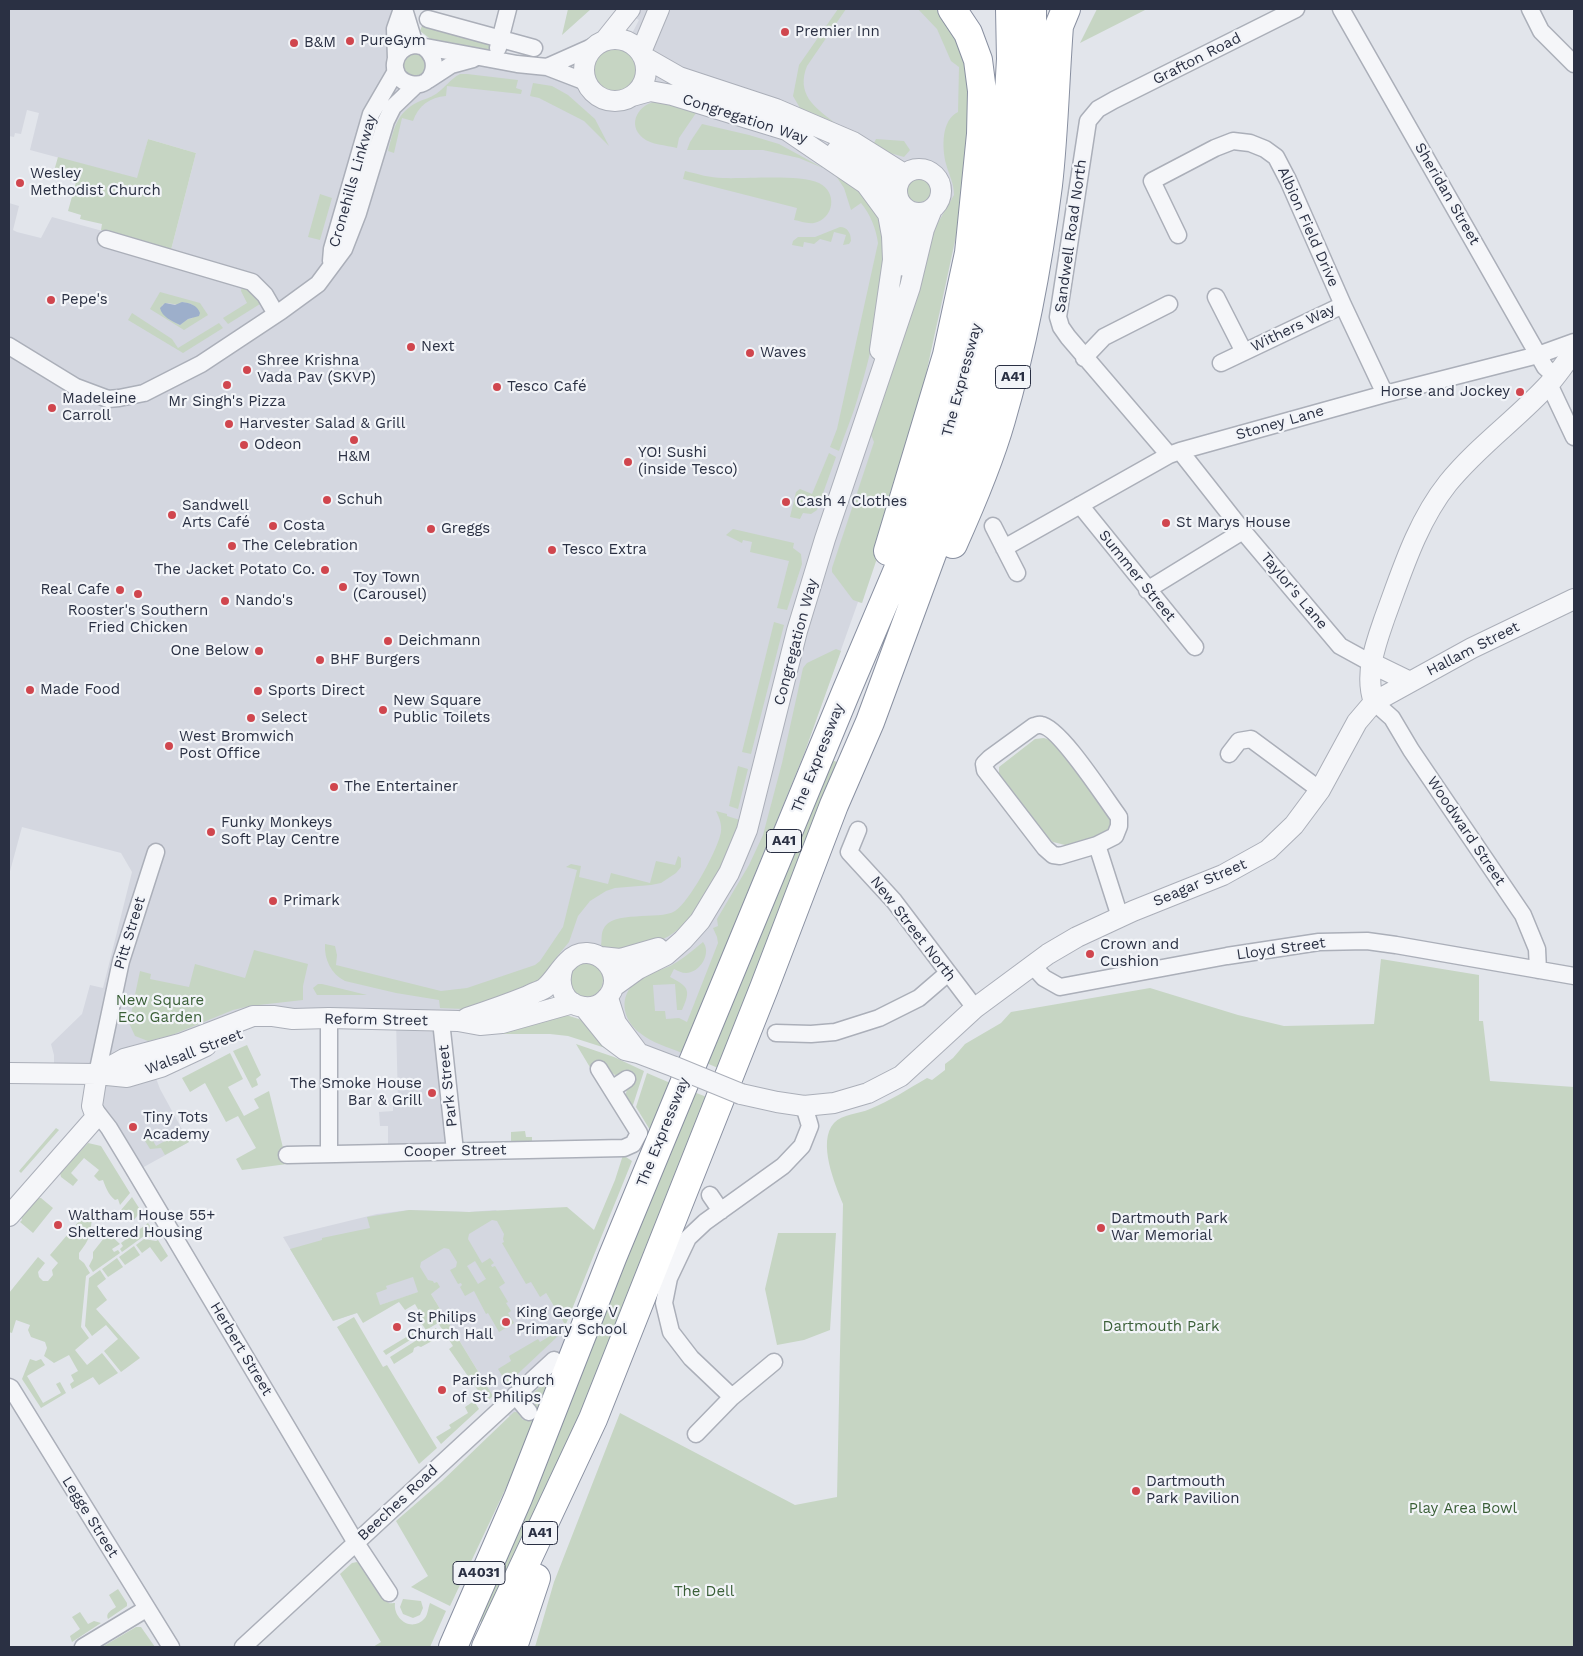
<!DOCTYPE html>
<html>
<head>
<meta charset="utf-8">
<style>
  body { margin:0 }
  #map { position:relative; width:1583px; height:1656px; overflow:hidden; background:#e2e5eb; font-family:"Work Sans",sans-serif }
  canvas { display:block }
  .frame { position:absolute; inset:0; border:10px solid #2a3043; pointer-events:none }
</style>
</head>
<body>
<div id="map">
<canvas width="1583" height="1656"></canvas>
<div class="frame"></div>
</div>
<script>
const context = document.querySelector('canvas').getContext('2d');
context.lineJoin = 'round';
function fill(path, color) {
  context.fillStyle = color;
  context.fill(path, 'evenodd');
}
function trace(path, color, width, dash) {
  context.strokeStyle = color;
  context.lineWidth = width;
  context.lineCap = dash ? 'butt' : 'round';
  context.setLineDash(dash || []);
  context.stroke(path);
}
function drawText(font, color, halo, rows, align = 'center') {
  context.font = font + ' "Work Sans",sans-serif';
  context.lineWidth = 4.5;
  context.setLineDash([]);
  context.textBaseline = 'middle';
  context.strokeStyle = halo;
  context.fillStyle = color;
  for (const [text, x, y, turn = 0] of rows) {
    context.save();
    context.translate(x, y);
    context.rotate((+turn || 0) * Math.PI / 180);
    context.textAlign = isNaN(turn) ? turn : align;
    if (halo) context.strokeText(text, 0, 0);
    context.fillText(text, 0, 0);
    context.restore();
  }
}
const built = new Path2D(`
  M9 9H403L402 36 416 64 446 57 547 67 614 68 639 20 618 9H936L963 56 956 236 940 312 862 603 858 602 804 754 675 1067 608 1024 585 981 570 989 501 1015 436 1021 449 1146 388 1147V1126H380L379 1112 393 1111V1104H398L396 1020 239 1025 150 1062 160 1089 189 1142 142 1168 92 1106 96 1074 54 1073V1055L51 1044 82 1014 90 985 103 988 132 872 121 853 22 827 9 875V203L19 206 13 230 17 232 41 238 52 217 171 250 196 153 148 139 138 179 30 150 39 113 27 110 21 134 15 133 14 137 9 136Z
  M409 1210 469 1212 496 1210 564 1323 572 1327 524 1435 493 1396 428 1289 333 1321 283 1237 377 1214Z`);
const green = new Path2D(`
  M568 9H591L562 35Z
  M838 9H846L807 66C796 94 814 107 834 122L800 108 793 96 799 65Z
  M918 9H936L956 40 967 71 970 97 965 175 956 236 915 425 899 493 862 603 853 600 832 572V568L874 442 871 435 895 361 924 247 954 195C954 183 949 175 946 164 942 148 941 120 958 112L959 67 951 61 937 29Z
  M1097 9H1147L1080 43Z
  M423 23 489 42 492 45 489 50H485L433 41 420 31Z
  M594 69a22 22 0 1 1 44 0a22 22 0 1 1-44 0Z
  M404 65a11 11 0 1 1 22 0a11 11 0 1 1-22 0Z
  M460 74H467L518 80 516 88 522 90 521 94 447 86 446 96C430 97 418 106 413 121L402 118 394 153 388 151C394 129 396 113 418 102 424 99 430 98 436 94 445 88 450 79 460 74Z
  M533 83 552 86 568 95 595 119 609 146 584 121 539 98 530 96Z
  M657 101 696 113 679 138 677 148C666 145 651 145 643 138 626 124 639 104 657 101Z
  M702 124 749 135 779 144 823 168 799 158 763 150H687L690 142Z
  M148 139 196 153 171 250 101 230 102 224 80 219 81 215 68 211 76 182 57 177 54 171 58 157 137 178Z
  M876 139 904 141 910 150 904 157 890 153 873 145Z
  M685 171C698 174 710 178 723 178 747 179 800 174 819 183 838 192 834 219 814 223 807 224 800 221 794 220L797 208 683 179Z
  M906 189a13 13 0 1 1 26 0a13 13 0 1 1-26 0Z
  M836 176C850 185 865 194 873 209 898 248 872 353 858 397 853 415 845 433 839 451L830 447 837 429 878 243C876 228 870 214 861 203L851 210 844 188Z
  M320 194 332 198 320 240 308 237Z
  M840 227C848 227 851 234 851 241L849 244 843 245 846 235 834 232 831 242 820 239 814 244 804 242 803 247 792 245 793 241 798 237H815Z
  M242 286C251 289 259 294 260 304L228 324 223 318 247 303 241 291Z
  M160 292 200 303 208 315 184 330 150 309ZM182 302 192 304 193 318 188 319 180 325 168 319 162 305 168 303 179 305Z
  M132 313 172 339 178 348 219 323 223 328 183 353 128 320Z
  M829 453 836 457 817 510 811 514 803 513 800 519 790 517 796 492 800 489 812 494Z
  M733 529 794 543 793 548 801 554 802 564 787 610 777 608 789 561 750 552 752 542 743 540 742 543 726 535Z
  M774 622 784 625 751 754 742 752Z
  M836 649 841 651 804 754 682 1053C668 1047 652 1043 640 1033 622 1020 618 995 637 981 647 972 661 971 672 965 683 959 693 950 703 942 712 953 700 973 686 973 682 973 678 971 674 969L670 977C689 987 691 990 682 1010H677L675 984 653 985 655 1011H665L666 1019 679 1018 687 1022 718 943 717 937 713 928 718 926 717 919 749 865 763 835 782 763 803 668 807 663Z
  M1044 738 1058 743 1113 818 1110 828 1099 836 1069 846 1053 842 1039 831 999 779V767L1035 739Z
  M827 758 844 765 725 1071 704 1062Z
  M738 766 748 769 738 809 729 806Z
  M716 811 727 814V816L740 820C726 856 703 916 669 936 651 946 629 948 610 953L601 945C602 941 601 934 603 930 611 909 659 921 675 911 690 901 715 854 720 836 723 827 720 819 716 811Z
  M678 856 681 858V867L676 873 661 883 651 885 615 888 606 891 590 901 578 916 569 942 555 959 541 983 464 1009 440 1008 439 1000 396 993 345 981C331 974 324 959 325 944L335 946 337 955 336 965 441 991 467 988 535 965 540 961 563 927 577 870 566 867 571 864 581 866 579 877 608 884 611 873 650 883 656 861 675 865Z
  M254 950 308 964 303 986V1000L250 1006 233 1010 172 1035 148 1041 135 1036 129 1023 140 971 151 974 150 979 189 987 195 964 245 978Z
  M1381 959 1479 975V1021H1483L1490 1081 1574 1087V1647H535L554 1582 620 1413 795 1505 837 1497 843 1204C835 1184 817 1142 834 1123 842 1114 859 1114 870 1109 890 1101 908 1089 927 1078L932 1080 945 1070V1064L953 1058 965 1044 1001 1023 1011 1012 1150 988 1238 1015 1284 1026 1374 1024Z
  M569 980a17 17 0 1 1 34 0a17 17 0 1 1-34 0Z
  M318 984H322L367 995H317L313 988Z
  M563 1014 582 1020 618 1052 568 1036 550 1034H481Z
  M576 1044 614 1057 644 1071 632 1108 625 1097 627 1089 634 1084 627 1073 620 1077C611 1074 608 1069 603 1062L591 1069Z
  M247 1045 261 1075 256 1079 258 1085 252 1088 233 1051Z
  M230 1053 243 1079 228 1087 244 1116 259 1108 254 1099 269 1091 287 1164 242 1170 236 1159 256 1148 238 1116 226 1122 205 1083 190 1092 182 1078Z
  M647 1073 675 1085 557 1380 450 1606 411 1587 428 1576 396 1521 442 1481 514 1412H517L523 1420 535 1407 529 1399 531 1395 550 1378 606 1245 650 1130 636 1107Z
  M691 1091 712 1099 603 1371 487 1625 474 1618Z
  M56 1128 59 1130 21 1173 19 1171Z
  M183 1131 189 1142 165 1155 161 1148 150 1149 142 1136 148 1132 156 1146Z
  M525 1131 526 1137H532V1141L511 1143V1132Z
  M88 1143 101 1146 130 1193 120 1205 118 1199 115 1200C108 1194 106 1188 103 1180L99 1181 94 1176 99 1170 84 1158 71 1173 78 1180 73 1186 61 1177 60 1173Z
  M623 1155 632 1161 566 1324 564 1323 546 1293 540 1297 531 1282 526 1284 502 1243 504 1242 503 1239 504 1234 497 1221 492 1220 469 1234 468 1239 482 1263 490 1258 494 1263 491 1265 492 1267 495 1266 505 1283 499 1287 508 1302 506 1303 511 1311 508 1313 514 1323 499 1332 488 1313 486 1314 474 1291 465 1296 460 1287 462 1285 461 1283 458 1284 450 1270 456 1267 457 1262 449 1249 444 1248 421 1262 420 1267 428 1280 433 1281 434 1283 437 1282 440 1287 431 1294 493 1396 486 1402 449 1349 453 1346 438 1323 426 1330 415 1314 419 1311 415 1304 405 1310 399 1302 363 1323 357 1313 333 1321 290 1249 322 1240V1238L370 1228 367 1217 409 1210 469 1212 567 1207 594 1230 615 1180ZM475 1261 486 1279 478 1284 467 1266ZM413 1277 418 1292 380 1305 376 1293 387 1289 386 1286Z
  M132 1197 141 1211 134 1220 121 1210Z
  M38 1198H41L53 1208 33 1233 20 1222 22 1220 21 1217Z
  M86 1213 92 1218C90 1236 90 1239 79 1253V1259L84 1263 90 1273 86 1276 81 1327 89 1338 75 1350 87 1365 102 1353 118 1373 99 1385 93 1377 72 1389 70 1384 74 1381 71 1375 78 1371 69 1355 54 1363 44 1356 47 1348 45 1342 31 1337 28 1330 30 1325 16 1320 12 1333 9 1332 10 1327 9 1293 38 1257 45 1263 38 1272 39 1277 43 1281H48L53 1275 52 1270 58 1263 50 1255Z
  M148 1223 157 1237 155 1238 144 1236 122 1252 120 1249 123 1246 121 1243Z
  M108 1233 120 1244 112 1249 114 1252 118 1250 120 1253 93 1272 89 1266 93 1258V1252Z
  M778 1233H836L830 1330 804 1340 777 1345 765 1289Z
  M144 1239 156 1241 158 1240 168 1256 161 1262 150 1247 142 1253 136 1245Z
  M134 1246 140 1255 125 1265 119 1257Z
  M117 1258 123 1267 108 1277 102 1269Z
  M100 1270 106 1279 97 1286 107 1300 96 1309 140 1358 121 1372 104 1351 118 1339 106 1325 92 1336 85 1326 89 1278Z
  M354 1317 383 1367 387 1365 437 1448 419 1464 337 1327Z
  M436 1328 441 1336 421 1347 418 1346 414 1348 413 1352 394 1364 390 1357Z
  M413 1333 415 1337 386 1355 383 1351Z
  M555 1333 558 1336 507 1384 498 1369 511 1361 509 1356 538 1339 540 1342Z
  M30 1359 36 1361 41 1359 45 1365 27 1376 43 1403 61 1393 56 1384 60 1382 66 1393 41 1408 22 1379Z
  M474 1401 479 1409 441 1444 436 1437 451 1428 449 1425 468 1413 465 1407Z
  M357 1562C367 1570 379 1597 387 1602 390 1604 391 1603 395 1603 393 1619 412 1633 425 1618 428 1614 428 1608 430 1603L446 1611 430 1647H373L381 1642 340 1574 352 1563Z
  M118 1589 127 1603V1606L108 1619C105 1613 112 1610 116 1607L109 1595Z
  M403 1599 421 1601 423 1608 420 1615 413 1618 403 1614 400 1607Z
  M80 1612 88 1624 94 1621 101 1623 72 1642 70 1636 80 1629 72 1617Z
  M136 1627H141L155 1647H102Z`);
const water = new Path2D(`
  M182 302C190 303 197 305 200 313L199 316 188 319 180 325C172 321 162 317 160 308L165 303 175 305Z`);
const minor = new Path2D(`
  M404 9 415 45
  M1341 9 1545 367 1555 376
  M1530 9 1541 31 1574 64
  M428 19 534 48
  M422 46C443 58 434 89 411 84 387 79 391 47 415 45L517 64 547 67 586 82
  M498 48 508 9
  M396 59 395 29 402 9
  M547 67 592 47
  M428 80 451 65 473 59
  M1178 235 1152 181 1215 148 1233 141 1250 143 1265 149 1276 157 1288 180 1343 305 1385 394
  M106 239 252 282 265 295 276 314
  M331 261 332 249 371 114 396 71
  M1216 297 1244 352
  M9 346 76 387 108 399 119 398 144 393 201 364 281 311 318 284 344 249 358 213 386 121 393 107 416 85
  M1084 358 1104 337 1169 304
  M1221 363 1343 305
  M1549 384 1574 437
  M1180 451 1243 531 1340 646 1371 663
  M1169 455 1068 337 1061 327 1058 317 1088 121 1098 109 1114 100 1296 9
  M1080 505 1195 647
  M993 526 1017 573
  M1004 548 1169 455 1180 451 1385 394 1538 355 1574 342
  M1147 590 1243 531
  M1374 702 1392 718 1411 750 1523 915 1537 949 1538 970
  M1229 754 1239 741 1251 739 1320 790
  M858 830 849 852 894 901 975 1008
  M1097 845 1060 856 1053 855 1045 848 985 770 984 764 990 758 1034 726C1036 726 1039 724 1041 725 1060 727 1106 800 1119 817V826L1115 836 1097 845 1120 917
  M1032 965 1044 978 1060 987 1227 956 1319 942 1367 941 1396 945 1574 976
  M329 1018V1154
  M441 1021 455 1151
  M776 1033 811 1034 835 1032 879 1018 919 998 948 973
  M97 1074 121 961 156 852
  M612 1089 627 1079
  M92 1106 109 1128 132 1166 356 1543 389 1593
  M287 1155 624 1148 633 1144 639 1133 599 1069
  M710 1195 721 1211
  M9 1387 11 1388 171 1647
  M515 1395 529 1412
  M732 1397 691 1358 671 1332 664 1303 669 1278 688 1238 705 1222 783 1166 802 1146 810 1126 804 1106
  M696 1434 732 1397 774 1362
  M83 1647 146 1609
  M243 1647 554 1360`);
const tertiary = new Path2D(`
  M584 70a31 31 0 1 1 62 0a31 31 0 1 1-62 0Z
  M606 39 630 9
  M641 52 659 9
  M644 57 679 77 776 109 853 142 904 174
  M632 96 650 91 672 95 796 133
  M785 129 866 184 888 214 892 236 893 260 880 350
  M837 150 882 175 898 199
  M897 191a22 22 0 1 1 44 0a22 22 0 1 1-44 0Z
  M902 206 907 222 905 266
  M1371 663 1410 682
  M1374 702C1364 674 1376 643 1385 617 1402 571 1417 522 1448 483 1478 446 1517 419 1549 384 1558 374 1566 362 1574 351
  M601 957 620 959 658 948
  M613 987 638 969 666 955 683 940 700 921 729 873 747 830 797 631 825 539 910 287 924 229 932 209
  M608 998 616 1023 637 1051
  M584 1007 609 1038 625 1050 638 1053 675 1067
  M467 1018C488 1011 508 1004 528 996 533 993 541 991 545 988 554 980 559 970 567 962 592 935 632 975 605 1000 600 1005 592 1008 584 1007 563 1005 557 984 563 967
  M9 1073 97 1074 127 1077 161 1067 206 1046
  M97 1074 124 1059 180 1044 253 1016H273L293 1019 329 1018 458 1021 480 1025 502 1023 573 1003
  M741 1094 777 1102 804 1106 834 1103 868 1093 901 1076 975 1008 1048 954 1077 937 1133 911 1223 875 1268 850 1294 825 1320 790 1357 722 1374 702 1472 648 1574 599
  M9 1216 96 1117 92 1106 97 1074`);
const trunk = new Path2D(`
  M953 544C971 504 989 462 1001 420 1023 344 1038 264 1048 185 1054 133 1055 79 1059 26L1066 9
  M888 551 947 355 969 253 981 134 982 91 978 60 968 33 952 9
  M453 1647 518 1498 612 1258 846 692 933 487 970 359 991 256 1006 146 1011 59 1010 9
  M486 1647 593 1419 764 988 834 805 870 722 954 494 993 359 1019 227 1032 94V9
  M513 1647 536 1578`);
const tertiaryBridge = new Path2D(`
  M675 1067 741 1094`);
const markers = [
  [785,32,5,"#d0464e"],
  [350,41,5,"#d0464e"],
  [294,43,5,"#d0464e"],
  [20,183,5,"#d0464e"],
  [51,300,5,"#d0464e"],
  [411,347,5,"#d0464e"],
  [750,353,5,"#d0464e"],
  [247,370,5,"#d0464e"],
  [227,385,5,"#d0464e"],
  [497,387,5,"#d0464e"],
  [1520,392,5,"#d0464e"],
  [52,408,5,"#d0464e"],
  [229,424,5,"#d0464e"],
  [354,440,5,"#d0464e"],
  [244,445,5,"#d0464e"],
  [628,462,5,"#d0464e"],
  [327,500,5,"#d0464e"],
  [786,502,5,"#d0464e"],
  [172,515,5,"#d0464e"],
  [1166,523,5,"#d0464e"],
  [273,526,5,"#d0464e"],
  [431,529,5,"#d0464e"],
  [232,546,5,"#d0464e"],
  [552,550,5,"#d0464e"],
  [325,570,5,"#d0464e"],
  [343,587,5,"#d0464e"],
  [120,590,5,"#d0464e"],
  [138,594,5,"#d0464e"],
  [225,601,5,"#d0464e"],
  [388,641,5,"#d0464e"],
  [259,651,5,"#d0464e"],
  [320,660,5,"#d0464e"],
  [30,690,5,"#d0464e"],
  [258,691,5,"#d0464e"],
  [383,710,5,"#d0464e"],
  [251,718,5,"#d0464e"],
  [169,746,5,"#d0464e"],
  [334,787,5,"#d0464e"],
  [211,832,5,"#d0464e"],
  [273,901,5,"#d0464e"],
  [1090,954,5,"#d0464e"],
  [432,1093,5,"#d0464e"],
  [133,1127,5,"#d0464e"],
  [58,1225,5,"#d0464e"],
  [1101,1228,5,"#d0464e"],
  [506,1322,5,"#d0464e"],
  [397,1327,5,"#d0464e"],
  [442,1390,5,"#d0464e"],
  [1136,1491,5,"#d0464e"]
];
const shields = [
  [1013,377,35],
  [784,841,35],
  [540,1533,35],
  [479,1573,52]
];
const shieldNames = [
  ["A41",1013,377],
  ["A41",784,841],
  ["A41",540,1533],
  ["A4031",479,1573]
];
const poiNames = [
  ["Premier Inn",795,32],
  ["PureGym",360,41],
  ["B&M",304,43],
  ["Wesley",30,174],
  ["Methodist Church",30,191],
  ["Pepe's",61,300],
  ["Next",421,347],
  ["Waves",760,353],
  ["Shree Krishna",257,361],
  ["Vada Pav (SKVP)",257,378],
  ["Tesco Café",507,387],
  ["Horse and Jockey",1510,392,"right"],
  ["Madeleine",62,399],
  ["Carroll",62,416],
  ["Mr Singh's Pizza",227,402,"center"],
  ["Harvester Salad & Grill",239,424],
  ["Odeon",254,445],
  ["YO! Sushi",638,453],
  ["(inside Tesco)",638,470],
  ["H&M",354,457,"center"],
  ["Schuh",337,500],
  ["Cash 4 Clothes",796,502],
  ["Sandwell",182,506],
  ["Arts Café",182,523],
  ["St Marys House",1176,523],
  ["Costa",283,526],
  ["Greggs",441,529],
  ["The Celebration",242,546],
  ["Tesco Extra",562,550],
  ["The Jacket Potato Co.",315,570,"right"],
  ["Toy Town",353,578],
  ["(Carousel)",353,595],
  ["Real Cafe",110,590,"right"],
  ["Nando's",235,601],
  ["Rooster's Southern",138,611,"center"],
  ["Fried Chicken",138,628,"center"],
  ["Deichmann",398,641],
  ["One Below",249,651,"right"],
  ["BHF Burgers",330,660],
  ["Made Food",40,690],
  ["Sports Direct",268,691],
  ["New Square",393,701],
  ["Public Toilets",393,718],
  ["Select",261,718],
  ["West Bromwich",179,737],
  ["Post Office",179,754],
  ["The Entertainer",344,787],
  ["Funky Monkeys",221,823],
  ["Soft Play Centre",221,840],
  ["Primark",283,901],
  ["Crown and",1100,945],
  ["Cushion",1100,962],
  ["The Smoke House",422,1084,"right"],
  ["Bar & Grill",422,1101,"right"],
  ["Tiny Tots",143,1118],
  ["Academy",143,1135],
  ["Waltham House 55+",68,1216],
  ["Sheltered Housing",68,1233],
  ["Dartmouth Park",1111,1219],
  ["War Memorial",1111,1236],
  ["King George V",516,1313],
  ["Primary School",516,1330],
  ["St Philips",407,1318],
  ["Church Hall",407,1335],
  ["Parish Church",452,1381],
  ["of St Philips",452,1398],
  ["Dartmouth",1146,1482],
  ["Park Pavilion",1146,1499]
];
const streetNames = [
  ["Grafton Road",1197,59,-27],
  ["Congregation Way",745,119,18],
  ["Cronehills Linkway",353,181,-74],
  ["Sheridan Street",1447,194,60],
  ["Albion Field Drive",1308,227,66],
  ["Sandwell Road North",1071,236,-82],
  ["Withers Way",1293,328,-26],
  ["The Expressway",962,380,-75],
  ["Stoney Lane",1280,423,-16],
  ["Summer Street",1137,576,51],
  ["Taylor's Lane",1294,591,50],
  ["Congregation Way",796,642,-75],
  ["Hallam Street",1473,649,-27],
  ["The Expressway",818,758,-68],
  ["Woodward Street",1466,831,56],
  ["Seagar Street",1200,883,-23],
  ["New Street North",913,929,52],
  ["Pitt Street",130,933,-73],
  ["Lloyd Street",1281,949,-8],
  ["Reform Street",376,1020,1],
  ["Walsall Street",194,1052,-21],
  ["Park Street",448,1086,-96],
  ["The Expressway",663,1132,-68],
  ["Cooper Street",455,1151,-1],
  ["Herbert Street",241,1349,59],
  ["Beeches Road",398,1503,-43],
  ["Legge Street",90,1517,58]
];
const parkNames = [
  ["New Square",160,1001],
  ["Eco Garden",160,1018],
  ["Dartmouth Park",1161,1327],
  ["Play Area Bowl",1463,1509],
  ["The Dell",704,1592]
];
fill(built, '#d4d7e0');
fill(green, '#c6d5c3');
fill(water, '#9dafcb');
trace(minor, '#abafb9', 19);
trace(tertiary, '#abafb9', 22);
trace(trunk, '#8990a1', 30);
trace(minor, '#f5f6f9', 16);
trace(tertiary, '#f5f6f9', 20);
trace(trunk, '#fff', 28);
trace(tertiaryBridge, '#abafb9', 22, []);
trace(tertiaryBridge, '#f5f6f9', 20);
for (const [x, y, r, color] of markers) {
  const dot = new Path2D();
  dot.arc(x, y, r, 0, 2 * Math.PI);
  context.fillStyle = color;
  context.fill(dot);
  trace(dot, '#f2f4f8', 2);
}
for (const [x, y, w] of shields) {
  const box = new Path2D();
  box.roundRect(x - w / 2, y - 11.5, w, 23, 4);
  context.fillStyle = '#f2f4f8';
  context.fill(box);
  trace(box, '#2a3043', 1);
}
drawText('bold 14px', '#2a3043', null, shieldNames);
drawText('15px', '#2a3043', '#f2f4f8', poiNames, 'left');
drawText('15px', '#2a3043', '#f2f4f8', streetNames);
drawText('15px', '#3a5f37', '#f2f4f8', parkNames);
</script>
</body>
</html>
